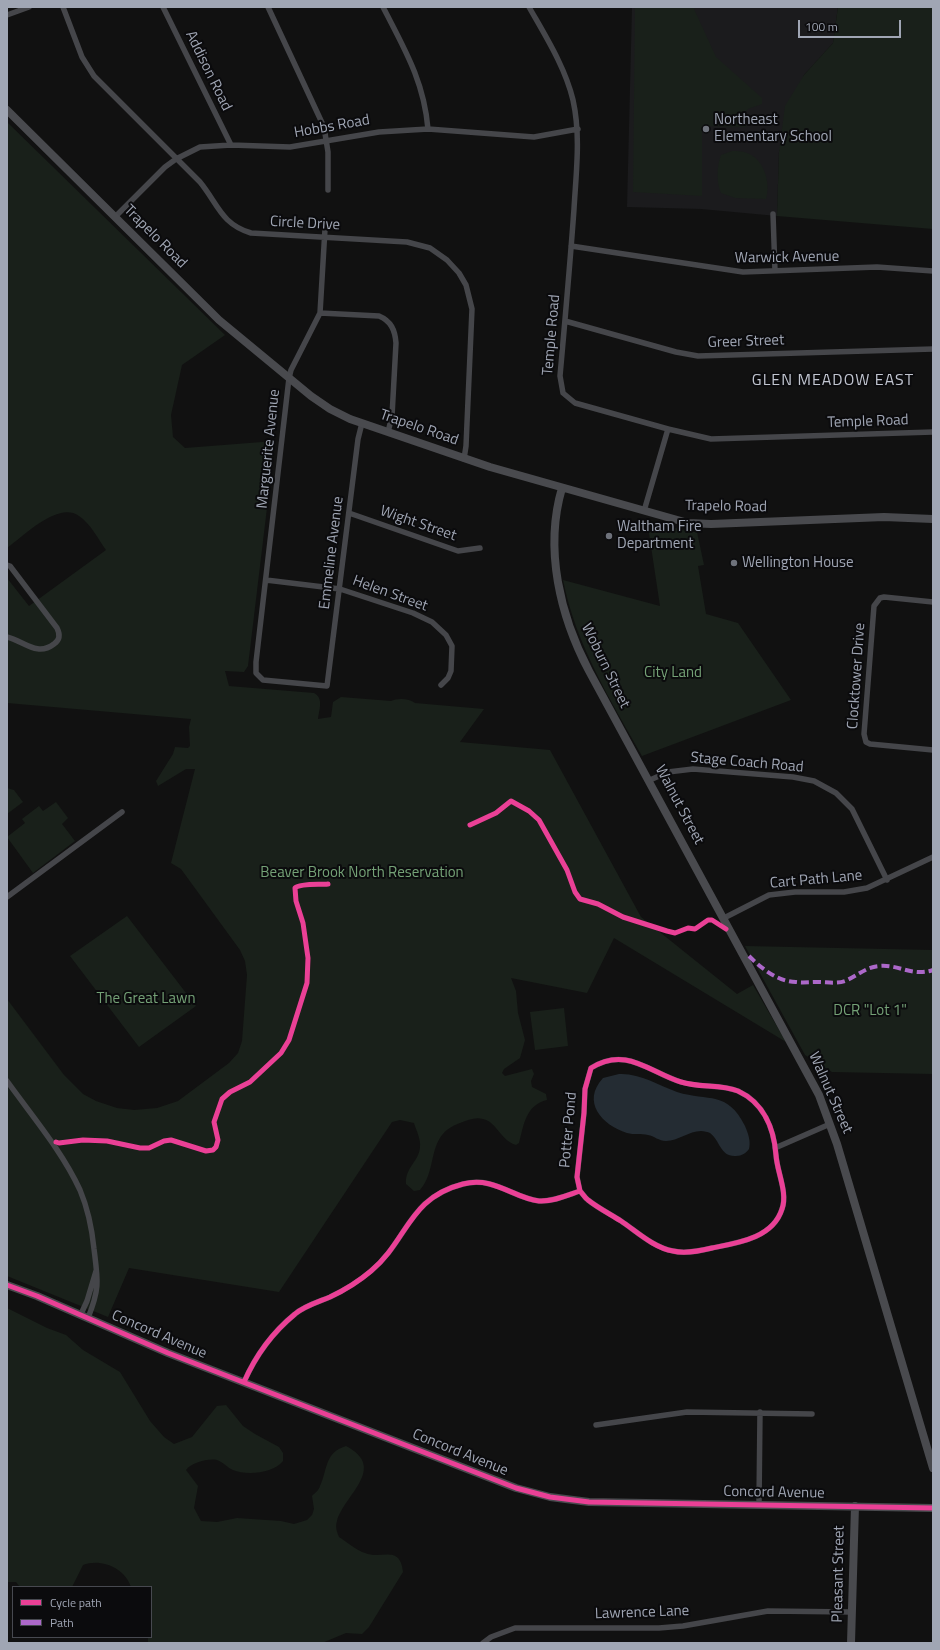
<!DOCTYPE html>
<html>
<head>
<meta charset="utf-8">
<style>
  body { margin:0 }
  #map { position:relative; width:940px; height:1650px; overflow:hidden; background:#111; font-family:"Titillium Web",sans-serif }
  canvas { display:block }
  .frame { position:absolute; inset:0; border:8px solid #a0a6b4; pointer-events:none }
  .legend { position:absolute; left:12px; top:1586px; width:140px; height:52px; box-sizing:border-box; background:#0b0b0d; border:1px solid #474950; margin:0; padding:5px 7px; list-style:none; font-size:12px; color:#a0a6b4 }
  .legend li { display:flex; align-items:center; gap:8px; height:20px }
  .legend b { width:20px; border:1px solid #474950 }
  .scale { position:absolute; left:798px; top:20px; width:103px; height:18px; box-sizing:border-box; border:2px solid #a0a6b4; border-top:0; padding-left:5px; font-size:12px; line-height:14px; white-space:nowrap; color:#a0a6b4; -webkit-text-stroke:3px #0b0b0d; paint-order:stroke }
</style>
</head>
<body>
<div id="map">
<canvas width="940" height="1650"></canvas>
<div class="frame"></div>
<ul class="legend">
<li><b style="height:5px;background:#ea4096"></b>Cycle path</li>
<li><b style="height:5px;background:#ac68c9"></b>Path</li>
</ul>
<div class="scale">100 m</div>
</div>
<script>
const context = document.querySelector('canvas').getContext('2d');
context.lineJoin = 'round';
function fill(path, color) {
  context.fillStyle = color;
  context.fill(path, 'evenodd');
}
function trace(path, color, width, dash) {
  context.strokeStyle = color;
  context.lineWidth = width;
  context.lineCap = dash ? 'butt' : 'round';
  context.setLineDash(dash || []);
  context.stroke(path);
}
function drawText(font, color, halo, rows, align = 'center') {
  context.font = font + ' "Titillium Web",sans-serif';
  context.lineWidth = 4;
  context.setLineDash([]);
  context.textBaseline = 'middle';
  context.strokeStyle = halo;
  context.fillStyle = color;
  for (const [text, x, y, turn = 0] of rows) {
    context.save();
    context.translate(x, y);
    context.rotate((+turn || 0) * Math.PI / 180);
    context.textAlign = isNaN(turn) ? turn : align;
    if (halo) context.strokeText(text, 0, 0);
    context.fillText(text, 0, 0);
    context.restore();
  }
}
const built = new Path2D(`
  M632 7H838L833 43 804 75 779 152 777 216 701 209 627 207Z`);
const green = new Path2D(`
  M635 7H697L694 9 716 57 762 98V104L748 109 744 113 747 123 746 127 702 126V196L633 192Z
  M838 7H933V229L777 216 779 152 785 106 804 75 833 43Z
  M7 122 225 335 182 365 171 415 173 437 185 448 275 441 248 666 244 672 225 671 229 686 314 693C324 698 319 710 318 719L331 717 333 702 341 697 391 701C397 698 409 698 415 703L484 709 460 742 550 750 641 917 737 994 753 985 786 1042 614 938 587 993 511 978 516 991 518 1013 525 1040 520 1058 504 1069 502 1073 505 1076 532 1069 534 1074 531 1081 532 1087 546 1094 547 1100C526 1105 524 1124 519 1143L516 1145C500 1140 497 1122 483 1119 475 1117 468 1120 460 1123 425 1135 439 1169 420 1190L414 1191 406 1184C405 1167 419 1162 420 1147 421 1139 416 1130 414 1123L400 1120 392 1122 279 1292 129 1268 108 1317 7 1276V999L64 1075 83 1094 96 1101 117 1108 134 1110 157 1108 178 1101 229 1063 238 1053 242 1041 247 975 245 961 240 950 181 869 171 863 195 769H186L158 786 156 781 173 754 175 747 188 748 190 746 189 727 191 719 7 703V578L29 606 106 550C98 539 91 524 79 516 58 501 24 536 7 548Z
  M732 151C737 151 742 151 747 153 764 159 771 183 766 199L735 198 721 193C716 182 717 166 721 155Z
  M647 520 690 532H697L704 565 698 566 706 614 738 623 791 700 642 756C610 699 576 645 563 580L660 606Z
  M7 788 14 790 23 802 7 814Z
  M56 802 68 818 62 824 75 841 33 873 7 837 25 823 22 819 39 806 43 811Z
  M127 916 196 1006 139 1047 70 956Z
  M745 946 933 950V1074L832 1072 805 1055Z
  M564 1008 568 1046 535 1050 530 1012Z
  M7 1308 47 1328 66 1335 83 1350 120 1372 150 1421 164 1437 174 1444 192 1437 217 1406 226 1405 243 1426 255 1434 279 1447 283 1453V1461C274 1473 247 1476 233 1470 228 1468 223 1462 217 1460 208 1458 191 1463 186 1470L198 1486 194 1508 201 1521 217 1522 237 1518 281 1521 294 1524 307 1520 312 1515 314 1509 312 1496C315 1493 319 1490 320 1486 328 1469 324 1453 346 1446 388 1468 344 1495 337 1521 335 1527 337 1532 339 1537 347 1542 356 1550 365 1553 381 1560 400 1544 403 1572L369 1627 362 1634 346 1633 322 1643H148V1637H151V1587H131C125 1568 101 1558 83 1565L72 1587H20L16 1582H7Z`);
const water = new Path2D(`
  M619 1074C640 1073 658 1085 677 1092 709 1102 727 1090 745 1126 748 1133 751 1141 749 1149 746 1153 742 1156 736 1156 720 1157 720 1140 710 1133 708 1132 704 1131 701 1131 689 1131 678 1141 666 1141 659 1141 654 1136 648 1135 641 1133 634 1135 627 1133 602 1125 581 1102 603 1078Z`);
const street = new Path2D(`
  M63 7 82 57 94 76 200 182C218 204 221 224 251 233L407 242 430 248 447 260 459 273 466 285 472 309 466 446 464 459
  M163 7 231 145
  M268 7 324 127 328 152V190
  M383 7C404 48 424 81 428 129
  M529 7C546 37 565 67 573 100 581 136 576 173 574 209 570 265 565 320 560 376L563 393 575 403 668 429 711 439 933 432
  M7 15 29 7
  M773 214 775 271
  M115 217 165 167 176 159 200 147 231 145 290 147 379 132 428 129 534 137 578 129
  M325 229 320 313 291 370 289 378 256 662V673L263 680 327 686 358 439 362 423
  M571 246 743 272 877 267 933 271
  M320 313 379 316C391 321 395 330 396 343L392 416 388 432
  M565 321 676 352 698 356 933 349
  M644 511 668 429
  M349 513 458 551 480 548
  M7 565 10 566 57 628C60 634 60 640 54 644 37 657 24 641 7 637
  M266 580 340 589 413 613 432 622 446 635 452 646 451 671 448 678 441 685
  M933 602 884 597 880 598 874 606 864 734 866 742 870 744 933 750
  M650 780 668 772 693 769 793 777 814 781 836 793 852 809 887 880
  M7 897 122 812
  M724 918 769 895 795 892H844L867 888 933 857
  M7 1081C32 1116 62 1151 80 1190 88 1209 92 1229 94 1249 98 1281 100 1288 88 1318
  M775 1148 830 1124
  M81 1314 87 1301 96 1271
  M244 1382C255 1357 273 1332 295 1314 304 1306 318 1302 330 1297 345 1290 358 1282 371 1271 408 1240 408 1198 463 1184 494 1176 513 1198 539 1201 553 1202 568 1195 580 1191L577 1177 584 1113 585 1089 591 1068C626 1046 649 1072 681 1082 699 1088 721 1084 738 1091 764 1103 774 1129 776 1155 777 1172 788 1193 782 1209 773 1238 738 1243 712 1248 700 1251 685 1254 673 1251 654 1248 636 1231 621 1221 610 1214 598 1208 588 1200 585 1198 583 1194 580 1191
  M596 1425 687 1412 812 1414
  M759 1504 760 1412
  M483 1643 491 1637 515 1628H659L683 1626 768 1611 852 1612`);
const secondary = new Path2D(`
  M7 110 219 320 311 396 330 409 350 419 490 467 688 523 711 524 884 517 933 519
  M562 488C544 549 560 616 589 671L819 1095 837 1144 933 1468
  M7 1285 37 1296 168 1353 516 1488 550 1497 589 1502 933 1508
  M851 1643 855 1506`);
const quiet = new Path2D(`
  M749 956C761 968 778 982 796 982 803 983 810 982 818 982 827 982 836 984 845 981 857 976 866 967 879 966 899 964 912 977 933 970`);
const cycleway = new Path2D(`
  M470 825 496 813 511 801 529 811 539 820 567 870 575 892 580 899 598 904 623 917 667 931 675 933 688 928 695 929 708 920H712L726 929
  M56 1142 59 1143 83 1140 107 1141 140 1148H149L164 1141 171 1140 206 1151 213 1150 216 1147 218 1140 214 1122 222 1099 230 1092 250 1082 281 1053 289 1040 307 983 308 958 303 923 296 901 295 888C301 883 320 885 328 884
  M7 1285 37 1296 168 1353 516 1488 550 1497 589 1502 933 1508
  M244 1382C255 1357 273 1332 295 1314 304 1306 318 1302 330 1297 345 1290 358 1282 371 1271 408 1240 408 1198 463 1184 494 1176 513 1198 539 1201 553 1202 568 1195 580 1191L577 1177 584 1113 585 1089 591 1068C626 1046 649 1072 681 1082 699 1088 721 1084 738 1091 764 1103 774 1129 776 1155 777 1172 788 1193 782 1209 773 1238 738 1243 712 1248 700 1251 685 1254 673 1251 654 1248 636 1231 621 1221 610 1214 598 1208 588 1200 585 1198 583 1194 580 1191`);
const markers = [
  [706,129,4,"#6e727b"],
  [609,536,4,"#6e727b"],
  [734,563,4,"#6e727b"]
];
const streetNames = [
  ["Addison Road",208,71,64],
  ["Hobbs Road",332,127,-10],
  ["Circle Drive",305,224,3],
  ["Trapelo Road",155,237,45],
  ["Warwick Avenue",787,258,-1],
  ["Temple Road",552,335,-85],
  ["Greer Street",746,342,-2],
  ["Temple Road",868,422,-2],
  ["Trapelo Road",419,428,19],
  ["Marguerite Avenue",269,449,-84],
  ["Trapelo Road",726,507,1],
  ["Wight Street",418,524,19],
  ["Emmeline Avenue",332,553,-83],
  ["Helen Street",390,594,20],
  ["Woburn Street",605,666,64],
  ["Clocktower Drive",857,676,-86],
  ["Stage Coach Road",747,763,5],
  ["Walnut Street",679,805,62],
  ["Cart Path Lane",816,880,-5],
  ["Walnut Street",830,1093,66],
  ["Potter Pond",569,1130,-85],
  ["Concord Avenue",159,1335,23],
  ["Concord Avenue",460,1453,22],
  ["Concord Avenue",774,1493,1],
  ["Pleasant Street",839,1574,-89],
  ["Lawrence Lane",642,1613,-2]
];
const poiNames = [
  ["Northeast",714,120],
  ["Elementary School",714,137],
  ["Waltham Fire",617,527],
  ["Department",617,544],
  ["Wellington House",742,563]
];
const parkNames = [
  ["City Land",673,673],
  ["Beaver Brook North Reservation",362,873],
  ["The Great Lawn",146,999],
  ["DCR \"Lot 1\"",870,1011]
];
const neighbourhoodNames = [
  ["GLEN MEADOW EAST",833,381]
];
fill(built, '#1b1b1d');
fill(green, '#19201a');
fill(water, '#242c33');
trace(street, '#45464a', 5.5);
trace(secondary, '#494a4e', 8);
trace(quiet, '#ac68c9', 4, [8, 4]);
trace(cycleway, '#ea4096', 5);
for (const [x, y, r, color] of markers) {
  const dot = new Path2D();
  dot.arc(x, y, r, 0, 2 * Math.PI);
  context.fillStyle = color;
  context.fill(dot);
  trace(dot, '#0b0b0d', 1.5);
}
drawText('15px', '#a0a6b4', '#0b0b0d', streetNames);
drawText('15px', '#a0a6b4', '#0b0b0d', poiNames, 'left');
drawText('15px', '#74a176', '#0b0b0d', parkNames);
context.letterSpacing = '1px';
drawText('16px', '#c1c5d0', '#0b0b0d', neighbourhoodNames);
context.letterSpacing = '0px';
</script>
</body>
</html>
